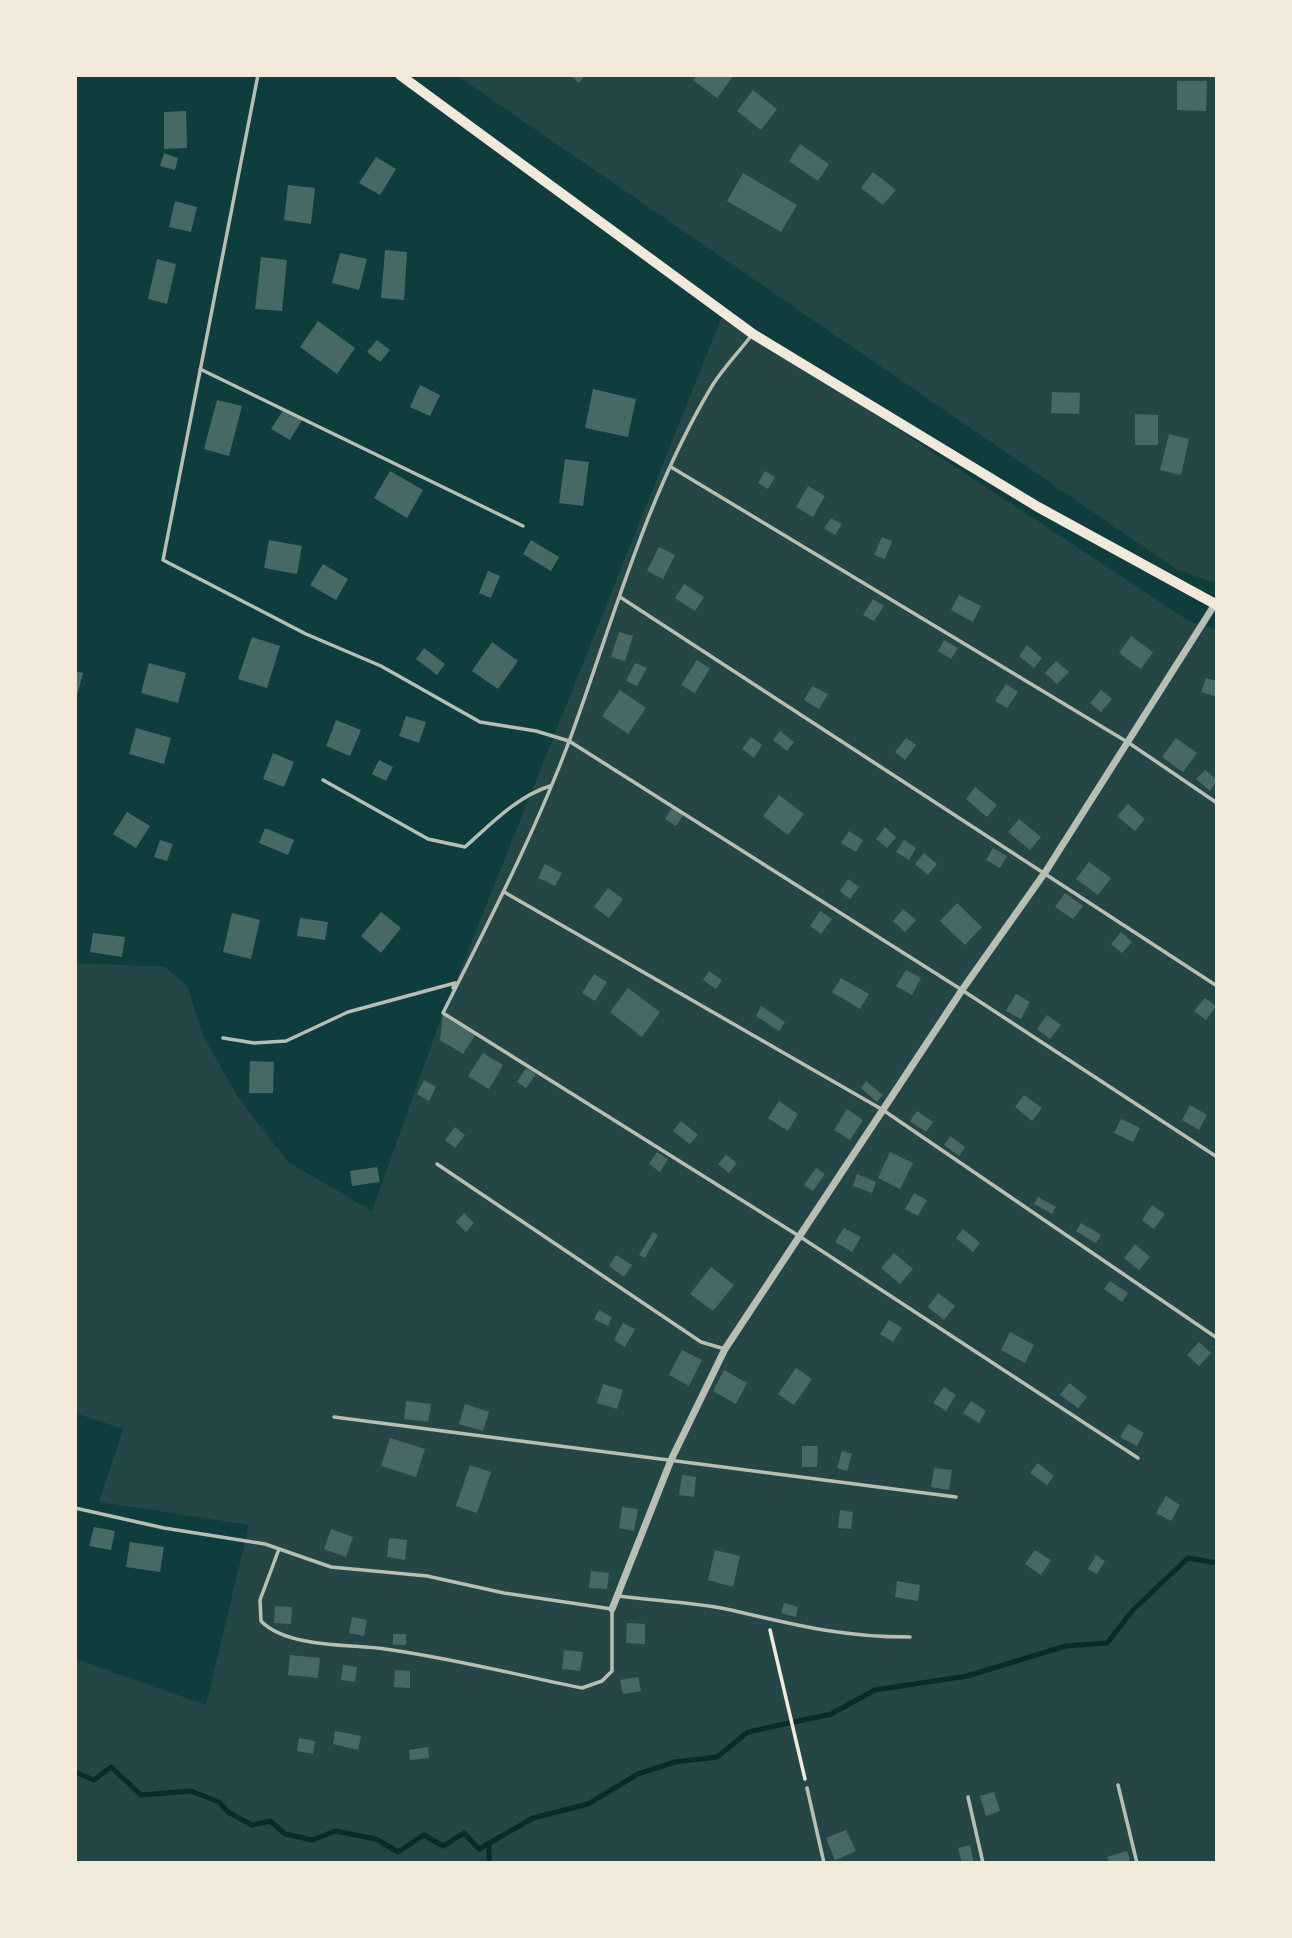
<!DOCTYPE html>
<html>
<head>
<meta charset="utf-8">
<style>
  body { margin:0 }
  #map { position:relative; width:1292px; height:1938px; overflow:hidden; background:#0f3d3e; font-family:Commissioner,sans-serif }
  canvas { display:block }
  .frame { position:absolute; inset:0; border:77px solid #f1e9da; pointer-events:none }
</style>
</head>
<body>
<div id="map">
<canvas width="1292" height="1938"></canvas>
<div class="frame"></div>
</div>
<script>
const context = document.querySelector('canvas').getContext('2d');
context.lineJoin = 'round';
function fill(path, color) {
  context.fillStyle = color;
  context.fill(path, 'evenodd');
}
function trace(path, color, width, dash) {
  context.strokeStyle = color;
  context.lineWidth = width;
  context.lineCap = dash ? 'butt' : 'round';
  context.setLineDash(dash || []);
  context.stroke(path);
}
const green = new Path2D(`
  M456 75H1217V584L1176 569Z
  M723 314 1189 621 1217 630V1863H75V1659L206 1705 249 1525 99 1502 123 1429 75 1413V963L165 967 187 986 203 1036 238 1097 288 1162 372 1211 443 1013Z`);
const stream = new Path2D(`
  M75 1772 94 1780 111 1767 141 1795 191 1791 219 1802 228 1812 252 1825 270 1821 285 1834 312 1840 335 1831 376 1839 398 1852 424 1835 443 1846 464 1833 479 1849 533 1818 588 1804 638 1774 675 1762 717 1757 748 1732 831 1714 875 1690 967 1676 1066 1646 1107 1643 1133 1610 1188 1558 1217 1563
  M489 1844V1863`);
const building = new Path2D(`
  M570 75H585L579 83Z
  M697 75H734L717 98 693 80Z
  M1177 81H1207L1206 111 1177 110Z
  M753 90 777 109 761 130 737 111Z
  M186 111 187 148 164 149V112Z
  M800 144 829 164 818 181 789 161Z
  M164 153 178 158 175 170 160 166Z
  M376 157 396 169 380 195 359 183Z
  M873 172 896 190 883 205 861 188Z
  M743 173 797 205 781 232 727 201Z
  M288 185 315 188 311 224 284 220Z
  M175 201 197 207 191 232 169 227Z
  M385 250 407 252 404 300 381 298Z
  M340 253 367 259 359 290 332 283Z
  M261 257 287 260 282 311 255 309Z
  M157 259 176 264 167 304 148 299Z
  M318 321 355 348 337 374 300 347Z
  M377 340 390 350 380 362 367 352Z
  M420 385 440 395 430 416 410 407Z
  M593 389 636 399 628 437 585 428Z
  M1052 392 1080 393 1079 414 1051 413Z
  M217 400 242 406 229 456 204 449Z
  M284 409 302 420 290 440 271 429Z
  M1135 414 1158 415V445H1135Z
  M1169 434 1189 439 1181 475 1160 470Z
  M565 459 589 462 583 506 559 503Z
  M390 471 423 490 407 518 374 498Z
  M765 471 775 477 768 489 758 483Z
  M808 486 825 496 813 517 796 507Z
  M831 518 842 524 835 535 824 528Z
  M882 537 892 541 885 559 874 555Z
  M269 540 302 546 297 574 264 568Z
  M531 540 559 557 551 571 523 554Z
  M659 547 675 555 663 579 647 571Z
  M323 564 348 579 336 600 310 585Z
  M488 571 500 576 491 598 479 593Z
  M684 584 704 597 695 611 675 598Z
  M959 595 981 606 973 622 951 610Z
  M873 599 884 606 874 621 863 615Z
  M619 632 633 636 625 661 611 657Z
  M1131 636 1153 652 1141 669 1119 653Z
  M252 637 280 646 267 688 238 679Z
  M944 640 958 648 951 659 938 651Z
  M492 642 518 661 498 689 472 671Z
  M1027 645 1042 658 1034 668 1019 656Z
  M424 648 445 664 437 675 416 659Z
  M697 660 710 668 695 693 681 685Z
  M1056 661 1069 672 1057 684 1045 673Z
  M149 663 186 673 178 703 141 693Z
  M635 663 647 668 637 686 626 681Z
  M75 671 83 673 76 699H75Z
  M1206 678 1217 681V697L1201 692Z
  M1006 684 1018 692 1007 708 995 701Z
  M812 686 828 694 819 709 804 700Z
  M620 690 646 708 628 734 602 716Z
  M1101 690 1112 699 1101 712 1090 703Z
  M406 716 426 722 419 743 399 736Z
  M336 720 361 730 350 756 326 746Z
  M136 728 171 738 164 764 129 754Z
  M780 731 794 742 787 751 773 740Z
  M751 737 762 745 754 758 742 749Z
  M906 738 916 745 905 760 895 752Z
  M1176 738 1197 753 1183 772 1162 757Z
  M273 753 294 762 284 787 263 779Z
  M379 760 393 767 386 781 372 774Z
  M1205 770 1217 780 1210 791 1196 779Z
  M975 787 997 805 987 817 966 799Z
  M779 795 804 814 788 835 763 816Z
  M1128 804 1145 819 1135 831 1117 816Z
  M673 806 684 814 676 826 665 819Z
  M127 812 150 826 136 848 113 834Z
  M1019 819 1041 837 1030 850 1008 832Z
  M885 827 896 837 887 848 876 839Z
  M265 828 294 840 288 855 259 843Z
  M849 831 863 840 856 852 841 843Z
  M160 840 173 844 167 861 154 857Z
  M904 840 916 848 909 860 896 852Z
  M993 848 1007 856 1000 868 986 860Z
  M924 853 937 864 928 875 915 864Z
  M1089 862 1111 878 1098 895 1076 879Z
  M545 864 562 873 555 886 538 878Z
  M848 879 859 887 850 899 840 891Z
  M608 888 623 899 609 918 594 907Z
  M1065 893 1083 906 1073 919 1055 907Z
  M957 903 982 927 965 945 940 921Z
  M903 909 916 920 905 932 893 921Z
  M820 911 832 919 821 934 810 926Z
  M381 912 401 928 381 953 361 936Z
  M232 913 260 920 251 959 223 952Z
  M300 918 328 922 325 940 297 936Z
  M1121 932 1132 942 1122 953 1111 944Z
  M93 933 125 937 122 957 90 952Z
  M906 970 921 978 912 995 896 986Z
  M709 971 722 980 716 989 703 980Z
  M594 974 607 982 595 1001 582 993Z
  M841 978 869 994 860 1009 832 992Z
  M628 988 660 1012 642 1037 610 1012Z
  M1016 994 1030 1002 1021 1019 1006 1011Z
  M1205 998 1216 1006 1206 1020 1194 1011Z
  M761 1006 785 1022 779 1031 756 1016Z
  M443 1013 475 1035 463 1054 440 1040Z
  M1047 1015 1061 1025 1050 1039 1037 1029Z
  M483 1053 503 1065 489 1089 468 1076Z
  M250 1061 274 1062 273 1093H249Z
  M526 1068 536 1074 526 1088 517 1082Z
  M424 1080 436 1087 429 1101 417 1094Z
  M866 1081 883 1095 877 1102 861 1088Z
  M1024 1095 1042 1108 1032 1121 1015 1107Z
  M779 1101 798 1114 788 1131 768 1118Z
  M1190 1105 1207 1115 1199 1130 1182 1120Z
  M847 1109 863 1120 850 1140 834 1130Z
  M917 1111 933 1122 926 1132 910 1121Z
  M1121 1119 1140 1128 1133 1142 1114 1133Z
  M681 1121 698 1135 690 1144 673 1131Z
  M455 1127 465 1135 455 1148 445 1140Z
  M950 1136 965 1147 959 1156 944 1145Z
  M657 1152 668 1159 660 1172 649 1164Z
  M890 1152 913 1163 900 1189 878 1178Z
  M726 1155 737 1163 729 1173 718 1164Z
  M377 1167 380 1182 352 1186 350 1171Z
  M816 1168 825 1174 813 1191 804 1185Z
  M857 1174 876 1182 872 1193 853 1186Z
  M914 1193 927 1200 918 1216 905 1209Z
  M1038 1197 1056 1207 1052 1214 1034 1204Z
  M1152 1205 1165 1214 1154 1229 1142 1220Z
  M464 1213 474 1223 466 1232 456 1222Z
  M1081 1223 1101 1235 1096 1243 1076 1231Z
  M844 1228 861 1237 852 1252 835 1242Z
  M963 1229 980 1243 973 1252 956 1238Z
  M653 1232 658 1235 645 1258 639 1255Z
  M1135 1244 1150 1257 1139 1270 1124 1258Z
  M894 1253 913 1269 900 1284 881 1268Z
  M616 1255 632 1265 624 1277 609 1266Z
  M711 1267 734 1285 713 1311 690 1294Z
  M1110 1281 1128 1293 1122 1302 1104 1289Z
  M938 1293 955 1306 944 1320 928 1307Z
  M599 1310 612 1317 608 1326 594 1319Z
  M889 1320 902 1328 893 1342 880 1334Z
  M623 1323 635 1329 625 1347 614 1340Z
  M1010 1332 1034 1345 1025 1363 1001 1350Z
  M1199 1342 1211 1353 1199 1366 1187 1355Z
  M682 1350 702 1360 689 1386 669 1375Z
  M796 1368 812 1379 794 1405 778 1394Z
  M724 1370 747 1383 736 1404 713 1391Z
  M1069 1383 1087 1397 1078 1408 1060 1395Z
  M603 1384 623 1390 617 1409 597 1403Z
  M944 1387 956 1395 946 1411 933 1403Z
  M406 1401 431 1404 428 1422 404 1419Z
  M971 1401 986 1411 979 1423 963 1413Z
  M465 1404 489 1412 483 1431 459 1424Z
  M1128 1424 1144 1433 1137 1446 1120 1437Z
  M390 1438 425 1449 416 1477 381 1466Z
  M802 1446H818L817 1467H802Z
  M842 1451 852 1454 847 1471 837 1468Z
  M1038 1463 1054 1476 1047 1485 1030 1473Z
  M470 1465 491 1472 477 1513 456 1506Z
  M934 1468 952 1470 949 1490 931 1487Z
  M682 1475 696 1477 694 1497 679 1495Z
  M1166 1496 1180 1505 1171 1521 1156 1513Z
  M622 1507 638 1509 634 1531 619 1528Z
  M840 1510 853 1512 851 1529 838 1528Z
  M94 1527 115 1531 111 1550 89 1546Z
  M331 1529 353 1537 346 1557 324 1549Z
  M389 1538 407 1540 405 1560 387 1557Z
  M130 1542 164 1547 160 1572 126 1567Z
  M715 1550 740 1556 733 1587 708 1580Z
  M1035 1550 1051 1560 1041 1575 1025 1564Z
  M1096 1555 1105 1561 1097 1574 1088 1569Z
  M591 1571 609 1573 607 1589 589 1588Z
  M897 1581 920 1585 918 1601 895 1597Z
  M784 1603 798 1607 796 1617 781 1613Z
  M275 1606 292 1607 291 1624 274 1623Z
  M352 1617 367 1620 364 1636 349 1633Z
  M627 1623 645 1624V1644L626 1643Z
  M393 1634H406V1645H393Z
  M564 1650 583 1652 580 1671 562 1669Z
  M290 1655 320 1658 318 1678 288 1675Z
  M343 1665 357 1667 355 1682 341 1680Z
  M395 1670 410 1671V1688L394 1687Z
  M638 1677 641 1691 623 1694 620 1680Z
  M335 1731 361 1736 358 1750 333 1744Z
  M299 1738 315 1741 313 1754 297 1751Z
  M428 1747 429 1758 410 1760 409 1750Z
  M994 1792 1000 1811 986 1816 980 1796Z
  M846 1830 856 1851 835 1860 826 1838Z
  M970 1845 974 1863H962L958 1848Z
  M1127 1851 1131 1863H1109L1107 1857Z`);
const path = new Path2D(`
  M770 1630 805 1779`);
const service = new Path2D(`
  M258 75 163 560 306 634 381 666 480 722 536 731 569 741 962 990 1217 1157
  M200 369 523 526
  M671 467 1129 743 1217 803
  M620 597 1217 986
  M323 780 428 839 465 847C491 824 516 797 550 786
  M504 892 883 1110 1217 1338
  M443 1013 799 1236 1138 1458
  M443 1013C488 923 535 833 570 739 613 621 647 494 712 386 723 368 739 352 751 336
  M223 1038 254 1043 286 1041 348 1012 455 983 453 988
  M437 1164 701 1342 725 1349
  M334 1417 956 1497
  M75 1508 164 1528 265 1544 331 1567 427 1576 504 1593 612 1609V1671L602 1681 582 1688C517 1675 451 1658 385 1649 350 1644 287 1648 261 1621L260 1600 279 1549
  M619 1596C655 1601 695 1602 731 1610 795 1625 842 1637 910 1637
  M1118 1785 1137 1863
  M807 1788 824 1863
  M968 1797 983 1863`);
const minor = new Path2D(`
  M612 1609 671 1460 725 1349 962 990 1046 871 1215 604`);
const secondary = new Path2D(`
  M400 75 753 334 1038 507 1217 605`);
fill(green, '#244646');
trace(stream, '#0a2a2b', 5);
fill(building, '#486865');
trace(path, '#f1e9da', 3.5);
trace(service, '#b8beb3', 3.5);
trace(minor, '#b8beb3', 7);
trace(secondary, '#f1e9da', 10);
</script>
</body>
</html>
